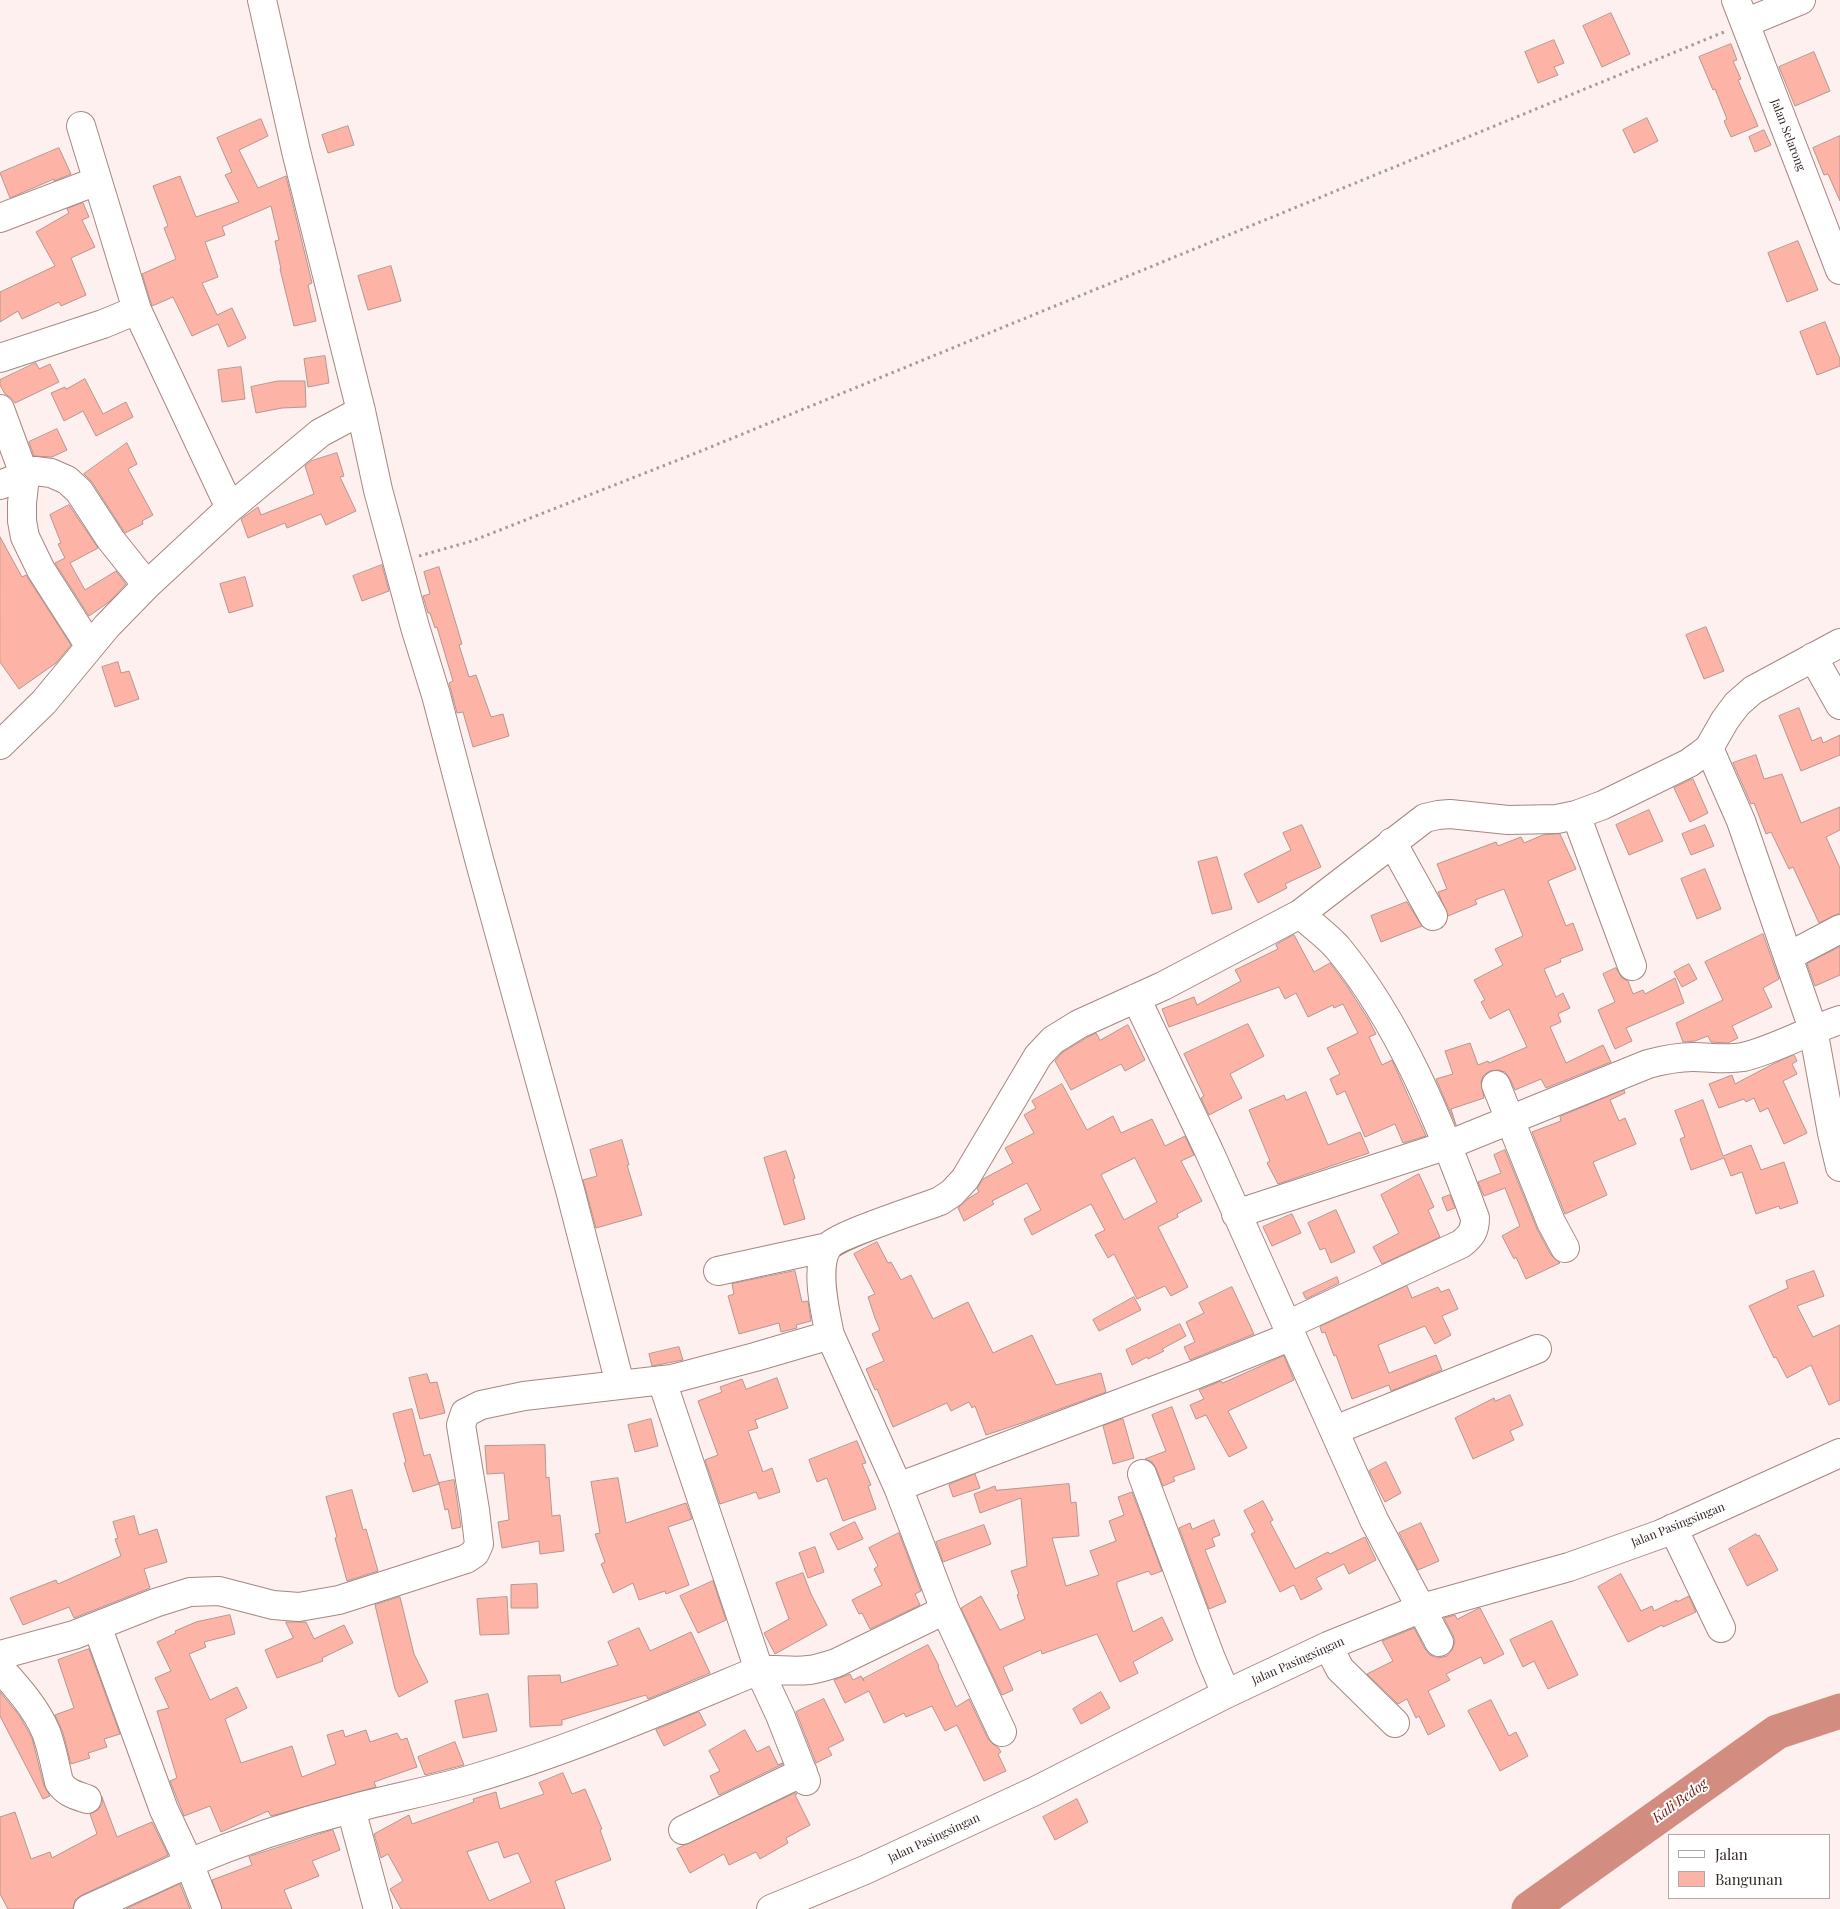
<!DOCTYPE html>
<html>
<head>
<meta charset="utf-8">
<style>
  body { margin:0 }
  #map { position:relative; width:1840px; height:1909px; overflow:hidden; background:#fef0ee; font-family:"Playfair Display",serif }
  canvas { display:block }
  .legend { position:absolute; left:1668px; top:1834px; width:162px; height:65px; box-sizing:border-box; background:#fff; border:1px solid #aea9a8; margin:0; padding:6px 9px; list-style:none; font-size:15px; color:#342825 }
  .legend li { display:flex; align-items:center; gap:10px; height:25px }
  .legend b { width:25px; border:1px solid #aea9a8 }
</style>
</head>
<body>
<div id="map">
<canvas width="1840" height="1909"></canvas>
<ul class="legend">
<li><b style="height:6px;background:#fff"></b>Jalan</li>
<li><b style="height:14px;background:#fdb4a6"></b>Bangunan</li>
</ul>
</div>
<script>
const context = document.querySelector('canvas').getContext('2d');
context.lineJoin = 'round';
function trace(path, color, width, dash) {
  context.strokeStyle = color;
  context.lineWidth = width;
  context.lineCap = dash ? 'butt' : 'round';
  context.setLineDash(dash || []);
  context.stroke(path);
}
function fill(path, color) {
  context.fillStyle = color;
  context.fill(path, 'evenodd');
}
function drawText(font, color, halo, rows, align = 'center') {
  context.font = font + ' "Playfair Display",serif';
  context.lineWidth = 4;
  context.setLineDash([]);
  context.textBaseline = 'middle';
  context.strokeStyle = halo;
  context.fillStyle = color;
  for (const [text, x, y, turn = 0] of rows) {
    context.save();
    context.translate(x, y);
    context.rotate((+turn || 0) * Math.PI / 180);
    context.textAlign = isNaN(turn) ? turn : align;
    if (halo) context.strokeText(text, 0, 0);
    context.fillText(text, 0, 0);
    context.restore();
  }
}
const river = new Path2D(`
  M1529 1909 1777 1732 1840 1711`);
const building = new Path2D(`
  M1611 13 1630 54 1602 67 1583 26Z
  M1554 40 1564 63 1554 67 1558 75 1538 83 1525 52Z
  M1731 44 1737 60 1733 61 1741 79 1738 80 1758 126 1731 137 1724 121 1727 119 1715 89 1713 90 1699 57Z
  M1814 52 1830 91 1795 106 1779 67Z
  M1647 118 1658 141 1634 153 1623 130Z
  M261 119 268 136 239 150 258 188 286 176 312 283 308 285 316 321 294 326 280 269H281L275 241 279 240 271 206 222 227 225 235 205 242 218 277 202 283 217 315 232 308 246 338 228 347 218 324 192 336 173 297 152 306 142 274 176 259 164 228 168 226 153 186 180 176 196 217 239 202 225 175 232 172 217 138Z
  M348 126 354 145 328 153 322 135Z
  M1764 130 1771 145 1755 152 1749 137Z
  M1840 136V201L1828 174 1824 175 1813 148Z
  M59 148 71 174 54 181V179L10 198 0 173Z
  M83 203 89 217 82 220 95 247 71 258 86 295 61 306 59 302 22 319 18 311 0 322V292L55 266 36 232 69 213 67 209Z
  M1798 241 1818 290 1787 302 1768 253Z
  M391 266 401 301 368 310 358 276Z
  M1825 322 1840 359V366L1817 375 1800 332Z
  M325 356 329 383 308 387 304 359Z
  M36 363 39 369 50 364 59 382 15 403 10 397 5 394 0 385V380Z
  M241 367 245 399 222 402 218 370Z
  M85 379 103 414 126 402 133 417 96 436 83 411 64 421 51 393 65 387 66 389Z
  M278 381H305L306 407 282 408 256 413 251 387Z
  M57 429 67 450 52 457 34 456 29 442Z
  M127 443 137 464 128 469 153 515 142 521 143 524 125 533 92 482 84 474Z
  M337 453 344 476 340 477 356 511 326 525 321 514 287 528 285 523 248 538 241 519 258 507 261 515 314 494 305 466 311 461Z
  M69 505 98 548 70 563 85 590 116 571 126 584 109 602 89 616 55 563 65 558 58 544 61 543 50 515Z
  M0 537 22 577 26 575 71 645 56 663 19 689 0 662Z
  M382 565 389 591 362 601 353 576Z
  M439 567 462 644 459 645 469 677 476 675 491 717 503 714 509 736 473 747 463 712 457 713 449 683 453 681 437 627 435 628 430 613H428L423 596 430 594 424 572Z
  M245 577 253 606 229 613 220 584Z
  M1706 627 1724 671 1704 679 1686 635Z
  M118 662 121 673 129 671 139 699 115 707 102 667Z
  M1799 708 1812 741 1821 737 1823 743 1840 735V755L1801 771 1779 716Z
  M1756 755 1764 779 1782 774 1801 823 1840 807V830L1826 837 1840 868V913L1819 923 1793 867 1789 869 1771 832 1766 834 1754 803 1751 804 1733 763Z
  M1693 779 1708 813 1690 822 1674 788Z
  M1649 810 1663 841 1629 855 1616 825Z
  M1302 825 1321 867 1285 884 1287 888 1258 903 1244 874 1291 850 1283 833Z
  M1705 825 1714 846 1691 855 1682 834Z
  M1560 834 1576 869 1548 881 1566 926 1573 923 1583 950 1560 959 1561 962 1544 969 1556 997 1563 993 1570 1008 1558 1014 1561 1022 1550 1027 1566 1063 1603 1045 1611 1062 1546 1088 1541 1079 1515 1090 1510 1079 1505 1072 1498 1070 1490 1071 1483 1076 1481 1082 1484 1098 1451 1109 1456 1125 1436 1079 1453 1074 1445 1051 1470 1043 1478 1065 1488 1061 1489 1063 1527 1047 1509 1009 1490 1019 1481 1002 1485 1000 1474 980 1503 965 1495 949 1523 936 1504 889 1475 900 1477 904 1448 916 1438 892 1447 889 1437 864 1496 842 1498 846 1521 837 1524 843 1543 835Z
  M1217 857 1232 909 1212 914 1198 862Z
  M1705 869 1721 909 1697 919 1681 879Z
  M1407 902 1422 926 1381 942 1371 916Z
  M1763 934 1779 979 1763 988 1772 1007 1732 1026 1738 1038 1728 1043 1711 1042 1708 1036 1695 1041 1683 1042 1676 1023 1723 1000 1705 962Z
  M1294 935 1314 972 1330 963 1347 986 1367 1017 1376 1034 1369 1037 1382 1065 1392 1060 1426 1136 1403 1143 1395 1124 1365 1137 1345 1091 1337 1095 1330 1079 1340 1074 1327 1048 1358 1033 1343 1004 1334 1008 1333 1005 1308 1017 1296 993 1285 999 1279 987 1169 1027 1162 1009 1194 997 1197 1005 1241 981 1235 970 1278 949 1276 945Z
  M1840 947V975L1815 986 1807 964Z
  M1689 964 1697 979 1682 987 1674 972Z
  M1616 968 1622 978 1628 981 1633 994 1643 990 1645 994 1675 978 1684 1003 1626 1028 1632 1041 1615 1049 1598 1010 1615 1002 1603 974Z
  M1248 1024 1264 1056 1230 1074 1242 1098 1209 1115 1201 1098 1204 1096 1184 1054Z
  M1128 1025 1145 1060 1125 1071 1121 1064 1071 1090 1055 1061 1063 1052 1086 1038 1096 1033 1100 1040Z
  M1794 1055 1797 1061 1792 1064 1797 1074 1783 1081 1807 1133 1784 1144 1768 1108 1760 1112 1754 1098 1746 1102 1744 1099 1719 1108 1709 1084 1732 1075 1735 1084 1773 1064Z
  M1062 1084 1087 1130 1113 1116 1121 1133 1152 1119 1165 1146 1185 1136 1194 1155 1181 1161 1202 1201 1177 1214 1178 1217 1158 1227 1188 1287 1171 1296 1165 1286 1137 1299 1114 1254 1108 1258 1095 1235 1105 1230 1091 1204 1032 1235 1024 1219 1041 1210 1027 1183 992 1201 994 1204 964 1221 958 1208 969 1198 979 1192 977 1188 983 1179 1013 1163 1005 1148 1034 1133 1024 1115 1036 1108 1032 1101ZM1135 1158 1157 1202 1124 1220 1101 1175Z
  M1624 1090 1625 1093 1610 1100 1619 1121 1625 1118 1636 1144 1593 1162 1607 1195 1565 1214 1532 1132 1561 1121 1560 1117Z
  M1306 1092 1328 1145 1360 1132 1369 1153 1278 1184 1267 1163 1270 1161 1249 1110 1284 1095 1286 1100Z
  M1703 1100 1723 1156 1751 1145 1761 1170 1784 1162 1798 1203 1780 1209 1779 1206 1756 1214 1742 1172 1731 1176 1724 1158 1691 1170 1680 1139 1685 1137 1675 1111Z
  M622 1140 629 1165H627L642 1215 596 1228 583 1180 597 1176 590 1150Z
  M1505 1150 1537 1229 1551 1255 1560 1263 1526 1279 1516 1257 1514 1259 1502 1236 1520 1226 1505 1188 1484 1196 1478 1182 1501 1173 1494 1155Z
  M786 1151 795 1178 793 1179 805 1219 784 1225 764 1158Z
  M1419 1174 1434 1207 1428 1210 1440 1237 1382 1264 1373 1247 1399 1233 1381 1195Z
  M1450 1195 1455 1208 1447 1211 1442 1198Z
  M1336 1210 1355 1252 1331 1263 1325 1248 1320 1250 1308 1223Z
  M1292 1214 1301 1233 1272 1246 1263 1227Z
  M877 1242 888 1263 891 1262 901 1280 911 1275 933 1319 968 1302 993 1353 1032 1335 1056 1385 1101 1373 1106 1392 1025 1422 986 1435 975 1406 972 1408 969 1402 951 1411 947 1403 893 1427 877 1389 875 1390 866 1369 884 1361 872 1334 880 1330 875 1318 868 1297 875 1294 854 1254Z
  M795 1271 802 1302 808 1301 811 1321 796 1325 797 1328 781 1332 779 1323 739 1334 728 1296 734 1294 732 1284Z
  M1814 1271 1824 1296 1797 1306 1813 1337 1840 1325V1400L1829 1405 1811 1365 1787 1378 1776 1357 1774 1358 1749 1306 1788 1288 1786 1281Z
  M1337 1277 1339 1283 1306 1299 1303 1293Z
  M1407 1286 1412 1298 1438 1287 1441 1292 1449 1289 1458 1309 1442 1316 1451 1335 1435 1344 1425 1326 1378 1345 1389 1373 1436 1355 1442 1370 1391 1391 1389 1385 1352 1399 1336 1355 1334 1356 1325 1332 1322 1333 1320 1327Z
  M1232 1287 1254 1334 1190 1360 1184 1347 1195 1342 1186 1322 1204 1313 1199 1303Z
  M1134 1297 1141 1310 1099 1331 1093 1320Z
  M1180 1324 1186 1336 1162 1349 1164 1351 1148 1359 1147 1357 1132 1365 1126 1350Z
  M679 1347 683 1360 652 1366 649 1354Z
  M1284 1356 1294 1380 1228 1411 1247 1448 1229 1457 1206 1415 1196 1419 1190 1405 1204 1399 1199 1390 1221 1381 1222 1383Z
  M427 1374 430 1383 437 1382 445 1413 420 1419 409 1378Z
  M777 1378 788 1408 755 1420 758 1428 748 1431 763 1472 772 1468 780 1492 759 1499 756 1492 720 1504 705 1460 718 1455 698 1401 722 1392 720 1387 742 1379 746 1389Z
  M1510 1395 1523 1425 1510 1431 1514 1440 1473 1459 1455 1418 1494 1398 1495 1401Z
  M1172 1407 1195 1469 1173 1477 1175 1481 1163 1486 1156 1468 1152 1462 1145 1459 1166 1451 1152 1415Z
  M412 1409 424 1456 430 1454 439 1484 413 1492 404 1463 406 1462 393 1414Z
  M651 1419 658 1446 635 1452 628 1425Z
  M1123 1419 1134 1458 1113 1464 1103 1426Z
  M857 1441 866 1463 862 1464 871 1485 868 1486 876 1509 843 1521 827 1478 817 1482 809 1460Z
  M545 1445 546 1478 549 1477 552 1516 560 1515 564 1551 540 1554 539 1541 502 1548 498 1522 509 1520 504 1473 487 1474 485 1446Z
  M1386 1462 1401 1493 1385 1502 1369 1471Z
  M975 1474 980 1488 953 1497 949 1485Z
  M618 1478 626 1523 686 1503 692 1519 668 1527 689 1585 666 1594 665 1591 639 1600 633 1583 613 1593 601 1564 605 1562 595 1534 600 1533 591 1482Z
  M454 1480 461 1527 452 1529 448 1509 445 1510 439 1483Z
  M1069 1484 1071 1503 1076 1502 1079 1536 1052 1538 1066 1586 1099 1575 1090 1551 1116 1541 1109 1521 1124 1515 1118 1497 1132 1492 1162 1571 1151 1575 1149 1571 1117 1582V1586L1133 1632 1162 1617 1173 1640 1133 1662 1138 1673 1120 1682 1097 1634 1042 1654 1041 1650 1003 1667 1013 1690 1002 1695 961 1608 981 1596 1000 1630 1025 1619 1017 1595 1019 1594 1011 1571 1027 1566 1021 1498 980 1513 974 1494 995 1486 996 1490Z
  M352 1490 363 1530 366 1529 378 1571 347 1581 335 1538 337 1537 326 1497Z
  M1263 1501 1273 1520 1270 1522 1295 1569 1328 1552 1330 1554 1365 1537 1376 1560 1349 1574 1344 1564 1316 1578 1322 1589 1301 1600 1294 1585 1280 1592 1251 1534 1255 1532 1244 1511Z
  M134 1516 139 1535 157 1529 167 1562 144 1569 150 1588 74 1618 69 1607 23 1625 10 1598 56 1580 58 1584 121 1556 115 1539 118 1538 113 1522Z
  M1214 1520 1220 1535 1212 1538 1215 1546 1205 1550 1226 1602 1209 1609 1179 1528 1190 1523 1192 1529Z
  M855 1522 863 1539 838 1550 830 1534Z
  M1421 1523 1439 1561 1418 1570 1399 1533Z
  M984 1525 991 1544 943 1562 936 1542Z
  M899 1533 921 1591 915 1594 920 1605 870 1629 862 1613 859 1614 852 1600 882 1585 874 1569 878 1566 869 1548Z
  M1756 1534 1757 1536 1759 1535 1778 1570 1747 1586 1729 1549Z
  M815 1547 824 1572 808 1578 799 1553Z
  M803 1573 811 1594 827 1625 775 1654 764 1633 789 1619 776 1583Z
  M1621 1574 1641 1611 1652 1606 1654 1611 1677 1600V1602L1689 1596 1696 1612 1663 1627 1662 1625 1628 1642 1598 1587Z
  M713 1581 726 1620 698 1633 680 1596Z
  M537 1584 538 1608H511V1585Z
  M400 1597 414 1654 428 1682 399 1697 395 1689 375 1605Z
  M507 1597 509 1634 480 1635 477 1599Z
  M1480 1608 1504 1654 1484 1664 1481 1657 1446 1674 1450 1680 1428 1691 1445 1726 1428 1735 1419 1716 1416 1718 1407 1699 1398 1704 1367 1674 1393 1661 1382 1641 1414 1628 1425 1649 1430 1655 1438 1658 1447 1656 1452 1650 1455 1642 1453 1635 1444 1618 1455 1615 1457 1619Z
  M230 1615 235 1634 204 1642 206 1647 189 1654 210 1700 237 1687 247 1708 225 1719 241 1763 292 1746 302 1777 336 1764 327 1735 343 1730 345 1737 366 1730 370 1742 397 1733 401 1740 407 1738 417 1767 374 1782 376 1787 271 1816 268 1811 221 1832 210 1806 184 1816 170 1781 177 1778 157 1711 169 1708 155 1678 171 1671 157 1642 176 1633 175 1631 196 1622Z
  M1552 1621 1578 1675 1548 1689 1534 1661 1523 1667 1510 1640Z
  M286 1622H306L314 1639 344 1625 353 1643 322 1658 323 1661 277 1678 265 1650 293 1638Z
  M639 1628 650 1651 691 1632 710 1673 648 1699 646 1695 562 1720V1725L530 1727 528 1676 560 1675 561 1683 618 1665 608 1642Z
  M928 1645 939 1666 938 1667 956 1707 969 1699 988 1739 993 1744 998 1747 1001 1752 998 1754 1006 1771 984 1781 957 1725 945 1731 932 1706 906 1717 904 1713 884 1723 869 1691 845 1703 834 1680 850 1674 853 1680 861 1676 864 1681 863 1679Z
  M89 1649 120 1734 104 1739 107 1747 88 1753 90 1758 71 1764 63 1733 55 1715 74 1708 58 1660Z
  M0 1692 19 1715 32 1738 44 1786 50 1796 43 1799 0 1716Z
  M1101 1692 1110 1708 1081 1724 1073 1709Z
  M488 1694 497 1731 463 1738 455 1701Z
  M824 1699 844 1740 828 1748 832 1755 816 1763 796 1712Z
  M1491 1700 1509 1736 1516 1732 1528 1756 1500 1771 1468 1711Z
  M699 1712 706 1725 664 1746 656 1730Z
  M745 1730 757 1752 769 1746 778 1765 782 1763 783 1764 719 1795 710 1776 720 1771 709 1751Z
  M455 1742 464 1765 425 1775 418 1757Z
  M563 1773 572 1794 585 1789 602 1829 600 1830 611 1860 555 1881 565 1909H401L390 1889 403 1881 388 1854 381 1858 374 1834 409 1815 412 1824 474 1802 473 1799 496 1792 500 1809 544 1794 539 1783ZM498 1842 504 1858 518 1853 531 1882 489 1901 467 1852Z
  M796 1793 797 1794 795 1795 810 1825 786 1838 788 1843 760 1859 756 1852 729 1865 724 1854 690 1873 677 1849Z
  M102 1797 117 1837 152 1822 168 1855 82 1895 75 1900 73 1909H8L0 1894V1817L15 1812 31 1859 50 1852 52 1858 97 1834 90 1814 98 1810 102 1804Z
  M1077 1799 1088 1822 1055 1840 1043 1817Z
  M333 1830 340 1850 312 1861 319 1876 284 1890 292 1909H222L212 1880 252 1865 249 1857Z
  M180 1884 190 1909H126Z`);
const path = new Path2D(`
  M419 556 472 541 701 451 1724 32`);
const minor = new Path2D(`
  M262 0 296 151 361 411 378 490 415 627 436 695 479 859 570 1190 620 1384
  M1736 0 1840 270
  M1745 23 1801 0
  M81 126 137 310
  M0 218 97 181
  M0 358 103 324 137 310 230 508
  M0 409 25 477 22 503V521L25 537 41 570 89 645
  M0 485 35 471 51 473 67 480 79 491 111 540 147 585
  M1813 657 1840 705
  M0 745 44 702 107 626 147 585 230 508 320 433 361 411
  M1709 748 1741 821 1813 1029 1832 1133 1840 1167
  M1576 815 1632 966
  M1392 842 1433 916
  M1789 956 1840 929
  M1136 998 1209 1151 1374 1520 1439 1642
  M1496 1085 1551 1222 1565 1248
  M1236 1214 1448 1145 1648 1064C1663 1060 1677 1057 1693 1057 1710 1057 1726 1060 1743 1057 1774 1050 1809 1030 1840 1020
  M718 1271 828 1247
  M1287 1325 1461 1244C1471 1236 1475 1231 1475 1218 1441 1125 1401 1024 1337 947 1326 935 1312 925 1300 914
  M830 1335 898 1487 1192 1376 1292 1336
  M662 1381 759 1670 780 1715 806 1781
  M1335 1430 1537 1349
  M1142 1474 1210 1656 1226 1694
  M898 1487 945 1610 1002 1732
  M1673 1528 1721 1628
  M97 1626 164 1810 189 1863C241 1841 296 1823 351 1809 391 1798 432 1791 472 1779 571 1750 665 1709 759 1670 776 1669 793 1672 809 1670 818 1669 827 1666 836 1663L945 1610
  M1328 1646 1340 1669 1395 1723
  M0 1655 74 1635 155 1603 190 1592 219 1591 273 1605 299 1607 339 1600 466 1559 475 1553 479 1544 475 1510 461 1425 465 1413 481 1405 524 1396 672 1379 755 1357 830 1335C825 1312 815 1268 827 1248 834 1236 922 1208 940 1201L952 1193 965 1179 1038 1056 1053 1040 1079 1024 1163 986 1300 914 1425 818 1438 815 1450 814 1508 820 1557 819 1576 815 1603 805 1689 763 1700 755 1709 748 1725 720 1737 704 1753 690 1840 643
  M0 1668C17 1687 36 1708 46 1732 52 1748 55 1765 59 1782 66 1793 75 1795 87 1799
  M351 1809 378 1909
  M683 1830 803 1772
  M88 1909 189 1863 207 1909
  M771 1909 865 1870 1035 1791 1226 1694 1328 1646 1422 1608 1569 1567 1661 1534 1840 1453`);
const streetNames = [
  ["Jalan Selarong",1788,135,69],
  ["Jalan Pasingsingan",1678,1525,-22],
  ["Jalan Pasingsingan",1298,1661,-24],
  ["Jalan Pasingsingan",934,1838,-25]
];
const waterNames = [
  ["Kali Bedog",1680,1801,-36]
];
trace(river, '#d38d80', 35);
fill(building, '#fdb4a6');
trace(building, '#b59690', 1);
trace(minor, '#a68781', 30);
trace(path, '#a69996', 3, [2.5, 4]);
trace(minor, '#fff', 28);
drawText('12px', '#342825', '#fff', streetNames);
drawText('italic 14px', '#6a170c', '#fff', waterNames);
</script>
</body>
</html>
